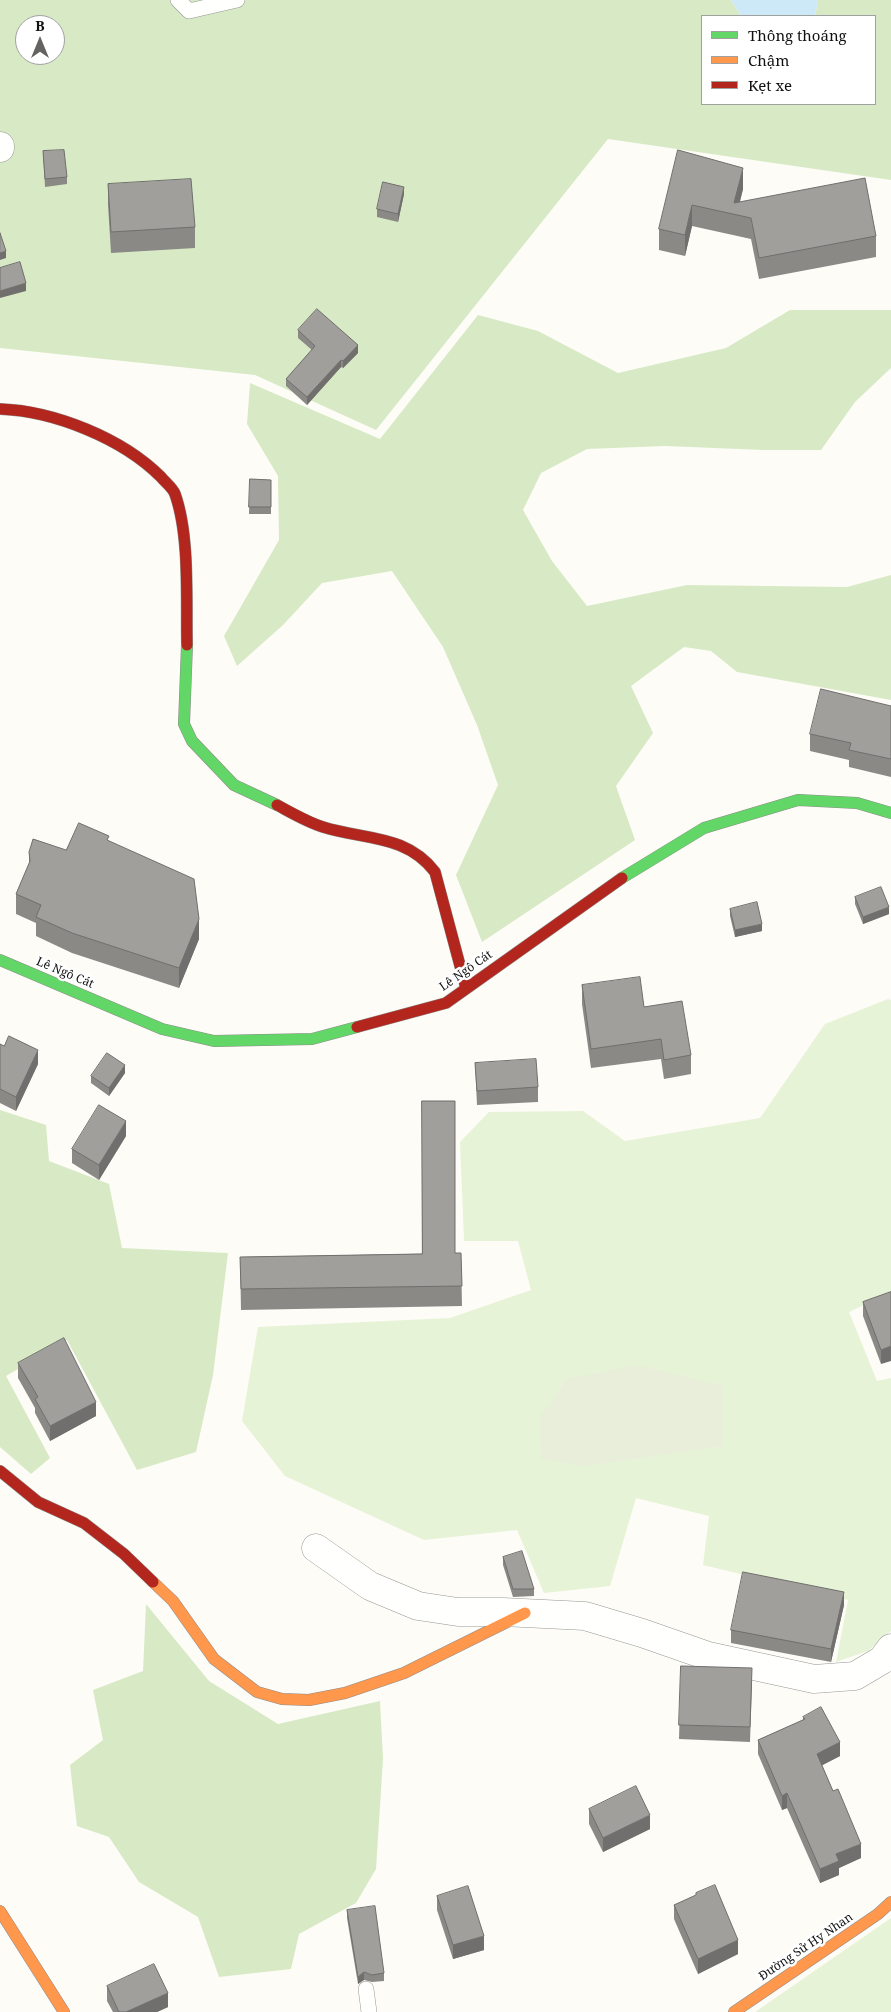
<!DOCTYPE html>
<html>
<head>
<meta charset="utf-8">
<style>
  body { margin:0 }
  #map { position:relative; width:891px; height:2012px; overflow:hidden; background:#fdfcf7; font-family:"Noto Serif",serif }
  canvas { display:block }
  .legend { position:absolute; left:701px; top:15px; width:175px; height:90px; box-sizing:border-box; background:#fff; border:1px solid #a0a0a0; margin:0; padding:6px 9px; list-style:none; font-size:15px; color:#111 }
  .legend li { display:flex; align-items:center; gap:10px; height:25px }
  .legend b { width:25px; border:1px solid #a0a0a0 }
  .north { position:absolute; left:15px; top:15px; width:50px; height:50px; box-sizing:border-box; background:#fff; border:1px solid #a0a0a0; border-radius:50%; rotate:0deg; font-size:14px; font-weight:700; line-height:20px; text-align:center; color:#111 }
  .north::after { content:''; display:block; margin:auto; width:18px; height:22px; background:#646362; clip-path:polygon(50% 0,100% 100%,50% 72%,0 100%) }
</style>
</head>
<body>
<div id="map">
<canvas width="891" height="2012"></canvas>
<ul class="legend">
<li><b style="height:6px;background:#63d668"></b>Thông thoáng</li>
<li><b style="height:6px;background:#ff974d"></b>Chậm</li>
<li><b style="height:6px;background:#b3261e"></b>Kẹt xe</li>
</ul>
<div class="north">B</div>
</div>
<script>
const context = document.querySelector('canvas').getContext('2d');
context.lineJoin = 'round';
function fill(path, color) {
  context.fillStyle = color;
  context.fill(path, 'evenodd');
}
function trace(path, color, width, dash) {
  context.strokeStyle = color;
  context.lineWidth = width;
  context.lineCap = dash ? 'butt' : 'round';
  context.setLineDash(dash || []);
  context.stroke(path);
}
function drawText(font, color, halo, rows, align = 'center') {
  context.font = font + ' "Noto Serif",serif';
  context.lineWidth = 5;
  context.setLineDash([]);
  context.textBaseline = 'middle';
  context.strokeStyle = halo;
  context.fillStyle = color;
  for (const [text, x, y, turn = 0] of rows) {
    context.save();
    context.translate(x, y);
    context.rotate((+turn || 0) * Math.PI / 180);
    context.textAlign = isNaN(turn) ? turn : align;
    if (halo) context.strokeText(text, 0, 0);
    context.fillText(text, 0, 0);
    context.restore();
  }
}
const green = new Path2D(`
  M888 999 891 1000V1292L849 1312 877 1381 891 1378V1631L868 1651 836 1662 848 1600 703 1565 709 1516 636 1498 610 1586 544 1593 517 1530 424 1540 285 1476 242 1421 258 1327 450 1318 531 1290 518 1241H464L460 1142 489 1112 583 1111 625 1141 760 1118 825 1024Z
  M891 1918V2012H755Z`);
const forest = new Path2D(`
  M0 0H731L741 16H702V104H875V16H815L818 0H891V180L608 139 376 430 255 375 0 348ZM25 25H55V55H25Z
  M790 310H891V368L855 402 821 450H764L665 446 587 449 541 473 523 510 552 561 587 606 687 585 847 587 891 575V700L737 672 711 651 684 647 631 686 653 733 616 786 635 840 482 942 456 875 498 785 477 725 443 647 392 571 322 583 283 625 237 666 224 636 279 540 278 476 247 424 250 383 380 439 478 315 538 331 618 373 726 348Z
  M0 1110 46 1125 49 1161 109 1184 122 1248 228 1253 213 1375 196 1452 137 1470 67 1340 6 1376 50 1458 31 1474 0 1447Z
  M146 1604 209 1681 278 1724 380 1701 383 1759 376 1869 356 1903 299 1934 291 1969 219 1977 198 1917 139 1882 109 1837 77 1826 70 1765 103 1740 93 1690 143 1671Z`);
const cemetery = new Path2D(`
  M637 1365 723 1386V1446L585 1466 541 1459 540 1417 567 1379Z`);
const water = new Path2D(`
  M731 0H818L815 16H741Z`);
const lane = new Path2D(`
  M178 0 189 11 237 0
  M366 1989 369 2012`);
const street = new Path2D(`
  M0 148V146
  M316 1548 370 1586 418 1606 458 1612H503L585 1616 642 1633 708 1656 814 1679 855 1676 882 1660 891 1648`);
const fast = new Path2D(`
  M187 645 184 724 192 741 234 785 277 805
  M622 878 704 828 798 800 857 803 891 813
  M0 960 162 1029 214 1041 312 1039 357 1027`);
const slow = new Path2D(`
  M153 1582 173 1601 214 1659 257 1692 282 1699 309 1700 345 1693 404 1673 525 1613
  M0 1911 64 2012
  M734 2012 878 1914 891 1902`);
const jam = new Path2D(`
  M0 409C54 411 122 438 161 477 165 482 173 488 175 494 190 536 186 600 187 645
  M277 805C292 813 307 822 323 827 364 840 406 834 435 872L466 988
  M357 1027 446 1003 622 878
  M0 1471 38 1502 84 1523 124 1554 153 1582`);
const wall = new Path2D(`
  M678 150 743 189 740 202 876 236V257L759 279 751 239 692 226 685 256 659 250V229Z
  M43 151 67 177V184L45 187Z
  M108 184 195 227V248L111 253 108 205Z
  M404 194 398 222 377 217V209Z
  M298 330 358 353 343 368 341 367 307 405 286 386V379L312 350 298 338Z
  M250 479 271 480V514H249Z
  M891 706V777L849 767V760L810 751V734Z
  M109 841 199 939 179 988 72 953 36 936V923L16 914V894L29 864V852L66 850Z
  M855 897 889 914 863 924 855 904Z
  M730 909 762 931 735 937 730 916Z
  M582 985 644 1007 691 1055V1074L664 1079 661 1059 591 1068 582 1004Z
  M0 1044 38 1064 16 1111 0 1103Z
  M475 1063 538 1087V1102L477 1105Z
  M125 1073 109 1096 91 1083V1076Z
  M126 1136 99 1180 72 1163V1149Z
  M461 1253 462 1306 241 1310 240 1257Z
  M891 1292 881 1364 863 1316V1302Z
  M18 1363 96 1416 50 1441 35 1413V1408L18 1378Z
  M503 1557 534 1589V1596L513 1597 503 1565Z
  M844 1605 831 1662 731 1643V1630Z
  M681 1666 752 1682 750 1742 679 1739Z
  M803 1717 840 1756 822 1765 861 1858 839 1868V1875L820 1883 787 1808 782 1810 758 1754V1740L803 1720Z
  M589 1809 650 1829 603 1852 589 1824Z
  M696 1893 738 1954 698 1974 674 1919V1905L696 1896Z
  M437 1896 484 1950 453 1959 437 1910Z
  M347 1910 384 1973V1981L372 1982 364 1980 358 1984 347 1918Z
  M107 1986 168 2007 157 2012H113L107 2001Z`);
const shadedWall = new Path2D(`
  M743 168V189L736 215 734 203Z
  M404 187V194L398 222V214Z
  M692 205V226L685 256V235Z
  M6 251V258L0 260V253Z
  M26 283V291L0 298V291Z
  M358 345V353L343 368V361Z
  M341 360V367L307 405V397Z
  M889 907V914L863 924V917Z
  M199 919V939L179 988V968Z
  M762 924V931L735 937V930Z
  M38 1050V1064L16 1111V1097Z
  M125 1065V1073L109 1096V1088Z
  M126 1121V1136L99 1180V1165Z
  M891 1346V1361L881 1364V1350Z
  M96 1402V1416L50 1441V1426Z
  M844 1592V1605L831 1662V1649Z
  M840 1742V1756L817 1768V1754Z
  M787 1793V1808L782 1810V1796Z
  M650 1815V1829L603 1852V1838Z
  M861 1844V1858L839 1868V1875L820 1883V1869L836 1854Z
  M484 1936V1950L453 1959V1945Z
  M738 1940V1954L698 1974V1959Z
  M364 1972V1980L358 1984V1977Z
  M168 1993V2007L157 2012H126Z`);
const building = new Path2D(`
  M64 150 67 177 45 179 43 151Z
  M678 150 743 168 734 203 865 178 876 236 759 258 751 218 692 205 685 235 659 229Z
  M191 179 195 227 111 232 108 184Z
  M383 182 404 187 398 214 377 209Z
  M0 233 6 251 0 253Z
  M20 262 26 283 0 291V268Z
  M317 309 358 345 343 361 341 360 307 397 286 379 315 346 298 330Z
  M250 479 271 480V507H249Z
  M821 689 891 706V759L849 750 851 743 810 734Z
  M79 823 109 836 107 840 194 879 199 919 179 968 72 933 36 917 41 905 16 894 30 861 29 852 33 839 66 850Z
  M881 887 889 907 863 917 855 897Z
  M757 902 762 924 735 930 730 909Z
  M640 977 644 1007 682 1001 691 1055 664 1060 661 1039 591 1049 582 985Z
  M9 1036 38 1050 16 1097 0 1089V1044L4 1046Z
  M107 1053 125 1065 109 1088 91 1076Z
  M536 1059 538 1087 477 1091 475 1063Z
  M422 1101H455V1253H461L462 1286 241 1289 240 1257 422 1254Z
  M99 1105 126 1121 99 1165 72 1149Z
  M891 1292V1346L881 1350 863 1302Z
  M64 1338 96 1402 50 1426 35 1399 38 1397 18 1363Z
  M522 1551 534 1589H513L503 1557Z
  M743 1572 844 1592 831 1649 731 1630Z
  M681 1666 752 1668 750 1727 679 1725Z
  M821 1707 840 1742 817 1754 833 1791 838 1789 861 1844 836 1854 839 1861 820 1869 787 1793 782 1796 758 1740 805 1719 803 1717Z
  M636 1786 650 1815 603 1838 589 1809Z
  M715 1885 738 1940 698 1959 674 1905 696 1895V1893Z
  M468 1886 484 1936 453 1945 437 1896Z
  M375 1906 384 1973 372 1975 364 1972 358 1977 347 1910Z
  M154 1964 168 1993 126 2012H119L107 1986Z`);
const streetNames = [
  ["Lê Ngô Cát",466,971,-35],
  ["Lê Ngô Cát",65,973,23],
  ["Đường Sử Hy Nhan",806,1947,-34]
];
fill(green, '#e7f3d7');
fill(forest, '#d8eac5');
fill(cemetery, '#e9eedb');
fill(water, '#cde8f7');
trace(lane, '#979795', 16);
trace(street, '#979795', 29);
trace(fast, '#8e8d8b', 12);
trace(slow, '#8e8d8b', 12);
trace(jam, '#8e8d8b', 12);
trace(lane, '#fffffe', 15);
trace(street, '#fffffe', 28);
trace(fast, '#63d668', 11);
trace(slow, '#ff974d', 11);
trace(jam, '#b3261e', 11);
fill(wall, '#8a8986');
fill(shadedWall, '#716f6d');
fill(building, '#a19f9c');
trace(building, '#716f6d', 1);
drawText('12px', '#111', '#fff', streetNames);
</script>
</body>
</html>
